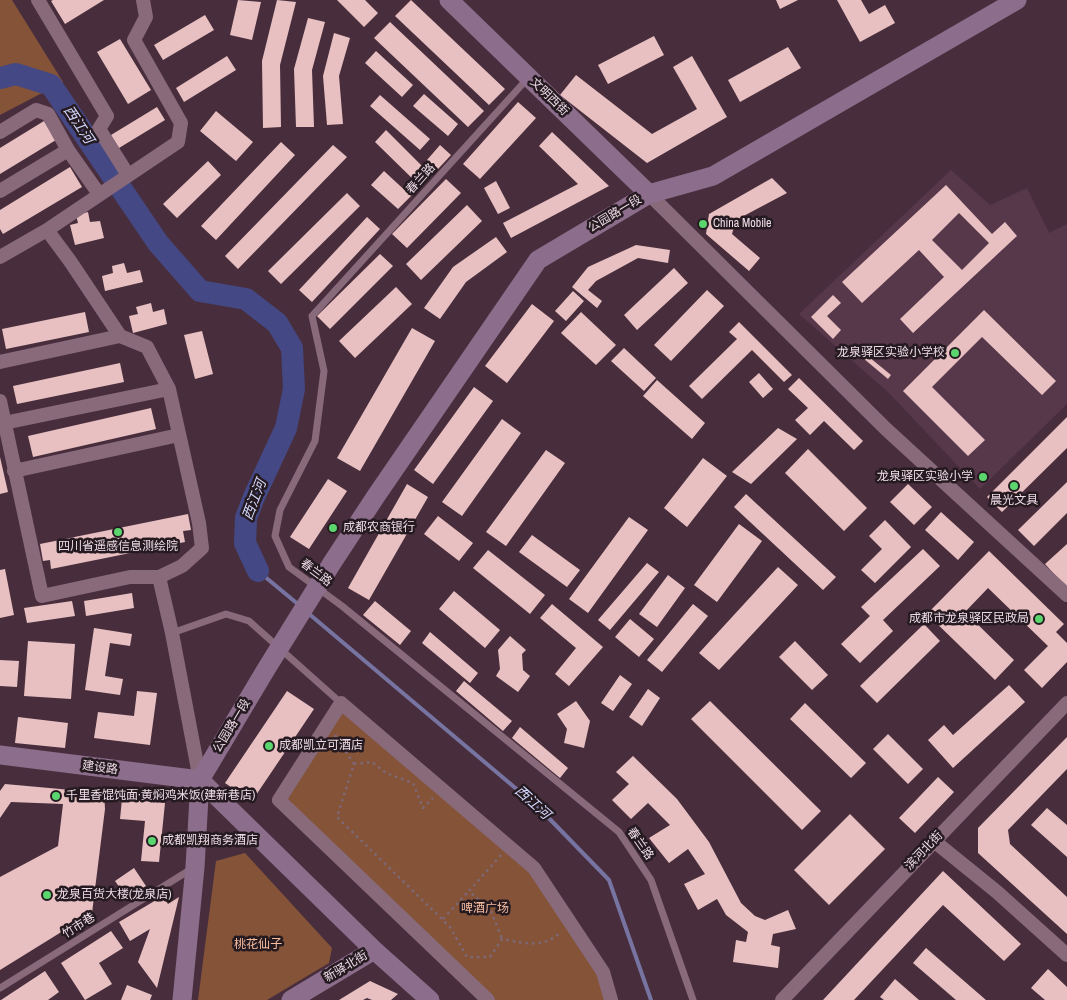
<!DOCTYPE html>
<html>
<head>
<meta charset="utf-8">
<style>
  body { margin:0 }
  canvas { display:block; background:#482e3d }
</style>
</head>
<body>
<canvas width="1067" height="1000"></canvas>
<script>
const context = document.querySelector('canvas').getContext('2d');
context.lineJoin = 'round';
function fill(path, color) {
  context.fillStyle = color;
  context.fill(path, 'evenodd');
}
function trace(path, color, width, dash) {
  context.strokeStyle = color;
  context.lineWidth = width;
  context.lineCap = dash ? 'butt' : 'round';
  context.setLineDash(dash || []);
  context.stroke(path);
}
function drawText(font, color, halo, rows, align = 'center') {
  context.font = font + ' "Archivo Narrow","Noto Sans SC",sans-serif';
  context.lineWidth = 5;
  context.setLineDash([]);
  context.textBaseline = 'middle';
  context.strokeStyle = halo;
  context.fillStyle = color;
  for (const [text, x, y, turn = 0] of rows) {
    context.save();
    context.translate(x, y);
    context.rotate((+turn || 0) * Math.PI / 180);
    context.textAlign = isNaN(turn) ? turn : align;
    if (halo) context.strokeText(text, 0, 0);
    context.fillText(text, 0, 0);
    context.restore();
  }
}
const built = new Path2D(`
  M951 170 990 205 1027 188 1049 233 1067 224V404L980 489 887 391 799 314Z`);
const green = new Path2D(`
  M0 0H12L63 82 0 115Z
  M341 703 534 868 603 972 611 1000H488L279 800Z
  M245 853 332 948 329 963 267 1000H198L216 861Z`);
const stream = new Path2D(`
  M258 571 299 605
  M308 613 539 808 609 880 651 1000`);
const river = new Path2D(`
  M0 78 16 74 51 85 158 243 200 291 246 299 277 323 292 348 294 389 286 428 254 497 246 518 245 543 258 571`);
const building = new Path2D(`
  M53 0H104L65 24 51 1Z
  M238 0 261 2 252 40 230 35Z
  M277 0 296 2 280 65 281 127 263 128 262 61Z
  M337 0H365L378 13 364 27Z
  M411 0 505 89 489 105 395 16Z
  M776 0H798L780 9Z
  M837 0H861L869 14 885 5 895 23 860 42Z
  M205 15 214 30 163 60 154 45Z
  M308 18 325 22 312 70 314 127H296L294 69Z
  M390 22 484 111 468 127 374 38Z
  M334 33 350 38 339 76 343 124 327 125 323 76Z
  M654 36 664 55 608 84 598 65Z
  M120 39 151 90 128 104 97 52Z
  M788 47 801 68 740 102 728 80Z
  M376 51 413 85 402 97 365 63Z
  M227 56 236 70 184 102 176 88Z
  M692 56 727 117 647 163 560 95 576 75 652 134 697 109 673 67Z
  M424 94 458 124 448 136 413 106Z
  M380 95 430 139 420 150 370 106Z
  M518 102 536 118 480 179 463 164Z
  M157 107 165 120 119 148 111 135Z
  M216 111 253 142 236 161 200 131Z
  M44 121 56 140 0 174V148Z
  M386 130 429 173 418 184 375 142Z
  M552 132 609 186 511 238 503 223 578 184 539 146Z
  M281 142 295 155 216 240 201 226Z
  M333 145 347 157 238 269 225 256Z
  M440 145 451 155 438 169 427 160Z
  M208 161 221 175 177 218 163 204Z
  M70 167 82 187 3 234 0 229V210Z
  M384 171 411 196 398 209 371 185Z
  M772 178 787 193 736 220 732 234 760 258 749 271 706 234 709 214Z
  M446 179 461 193 407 248 392 234Z
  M496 181 510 208 498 214 484 188Z
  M946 185 992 234 1005 222 1017 236 913 333 900 319 944 277 919 250 862 303 842 282ZM959 213 989 243 962 270 932 240Z
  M347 193 360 206 281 284 268 271Z
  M467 205 482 221 421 280 406 264Z
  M88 212 90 222 100 221 104 238 75 245 70 225 78 223 76 215Z
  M367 217 380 229 312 302 299 290Z
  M496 237 507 252 466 282 440 319 424 308 453 267Z
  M636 245 670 250 668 263 638 258 596 281 588 290 602 301 597 308 572 287 588 267Z
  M380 254 393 266 330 329 317 316Z
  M124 263 127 273 140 270 143 282 105 291 102 276 113 273 112 266Z
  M674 268 688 283 637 330 624 315Z
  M396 287 412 304 355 358 339 341Z
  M707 290 724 306 671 361 654 345Z
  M573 291 584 301 566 321 555 311Z
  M833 295 841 303 827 316 841 330 833 339 811 317Z
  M151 303 153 312 164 309 167 324 133 333 129 316 138 314 136 307Z
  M532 304 554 321 507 383 485 366Z
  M984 310 1056 381 1042 395 982 337 932 387 985 440 968 456 903 391Z
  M85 312 89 332 6 349 2 329Z
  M581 312 616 345 596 365 561 333Z
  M739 322 792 375 784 382 752 350 702 399 689 386 737 339 729 332Z
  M412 328 435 341 360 471 337 458Z
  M202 331 213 374 195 379 184 335Z
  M624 348 656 378 644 391 611 361Z
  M858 348 891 375 888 379 857 353Z
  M120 363 124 382 17 404 13 386Z
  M759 373 773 389 763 398 749 382Z
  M799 378 863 441 854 450 824 421 810 435 795 420 808 408 788 389Z
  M657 380 705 423 692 439 643 396Z
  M474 387 493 401 433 484 414 470Z
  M151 408 156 429 33 457 28 436Z
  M1067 417V448L1002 512 987 497Z
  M502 419 521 433 462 516 442 502Z
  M778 428 797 439 751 484 732 472Z
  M808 449 867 508 844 531 785 473Z
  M546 450 565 463 506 546 486 532Z
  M0 457 8 492 0 494Z
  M703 458 727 476 687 527 664 508Z
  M328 479 347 491 309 549 290 537Z
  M1067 482V513L1034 546 1018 530Z
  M407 484 428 497 369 600 348 588Z
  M908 484 932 507 914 525 890 502Z
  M746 494 836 577 823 590 734 507Z
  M941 512 974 542 958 560 925 530Z
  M188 514 191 530 183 531 185 542 51 569 50 560 43 561 40 544Z
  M438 516 473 543 459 561 424 534Z
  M629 517 648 530 588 613 569 599Z
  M885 520 911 547 875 583 861 570 882 549 869 536Z
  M739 524 762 541 717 602 694 585Z
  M532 535 580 570 567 587 519 552Z
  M1067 544V588L1045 564Z
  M923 549 940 566 883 620 893 631 860 663 841 644 870 616 861 607Z
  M488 550 545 595 530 614 473 568Z
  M989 551 1064 624 1056 632 1067 643V662L1042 688 1024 670 1048 646 988 588 965 612 1014 660 995 680 927 614Z
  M647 563 659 572 610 630 598 620Z
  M778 567 798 585 719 670 699 653Z
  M5 569 14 615 0 618V570Z
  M668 575 685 588 657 627 639 614Z
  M454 591 500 630 485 648 439 609Z
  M132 593 134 608 86 616 84 601Z
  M72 601 75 616 27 623 24 608Z
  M375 601 411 631 400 645 363 615Z
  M552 604 603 647 569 686 555 674 576 648 540 618Z
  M693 604 708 616 662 672 647 660Z
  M630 619 654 639 639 657 615 637Z
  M924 624 940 641 877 703 860 686Z
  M94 628 132 634 130 646 110 643 105 676 123 679 120 695 85 690Z
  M430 632 478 673 470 683 422 643Z
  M510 636 526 650 522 654 523 670 530 676 518 692 496 676 500 669 498 650Z
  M28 641 75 644 71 699 24 696Z
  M795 641 828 675 812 690 779 657Z
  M0 660 19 661 17 687 0 686Z
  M620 675 632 684 613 711 601 703Z
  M464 681 512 721 503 731 456 691Z
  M1009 685 1025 702 953 768 928 740 944 725 953 735Z
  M648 689 660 698 642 726 629 717Z
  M137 691 157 693 150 745 94 738 98 712 134 716Z
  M287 691 314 709 252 801 225 783Z
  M576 701 590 721 584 748 564 743 567 729 557 714Z
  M710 701 821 811 802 830 691 719Z
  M805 703 866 763 851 778 790 719Z
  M18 717 68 723 65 748 15 743Z
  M520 727 568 768 560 778 512 738Z
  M888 734 923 769 908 784 873 749Z
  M1067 737V769L1008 830 1010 844 1067 897V934L978 853V828Z
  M633 756 677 799 709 842 741 903 755 916 765 920 788 910 796 929 773 934 771 945 780 947 778 968 733 962 736 940 746 942 748 932 726 915 717 899 698 910 684 884 705 874 688 849 669 863 649 838 670 825 648 803 631 819 612 800 629 784 616 772Z
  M938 777 954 792 915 833 899 818Z
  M5 784 104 793 105 809 92 913 0 970V877L58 846 63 804 11 802 0 818V791Z
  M122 799 165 803 159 862 141 861 145 821 120 819Z
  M1047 808 1067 825V857L1031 825Z
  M850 814 885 849 829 905 794 870Z
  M134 868 146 886 127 898 115 881Z
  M943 871 1021 944 1004 961 943 905 854 1000H823Z
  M163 896 168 904 179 897 157 988 138 962 150 929 130 941 119 922Z
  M111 931 123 948 99 963 112 984 85 1000 61 963Z
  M926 948 986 1000H956L913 963Z
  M1048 969 1067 987V1000H1045L1031 988Z
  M45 971 59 992 48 1000H1Z
  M895 979 919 1000H884L880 997Z
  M370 981 398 994 391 1000H372L367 998 363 1000H339Z
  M127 985 152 995 150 1000H121Z`);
const path = new Path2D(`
  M335 735 354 764 337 817 450 927 467 957H490L502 939C524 943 543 949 561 932
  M354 764 372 762 386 773 413 783 423 808 433 798
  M501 855 469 891 491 911 502 939
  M443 919 469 891`);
const lane = new Path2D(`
  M528 78 312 316 324 371 315 441 280 510 275 536 289 567 342 606 619 832 651 880 693 1000
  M172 633 226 614 249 621 341 703
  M0 988 193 868`);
const street = new Path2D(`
  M38 0 107 116 99 129 128 175
  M0 132 36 110 48 114 68 150 99 194
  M0 191 68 150
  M649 194 886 429 1067 595
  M0 257 47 230 178 142 181 123 134 40 146 17 143 0
  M0 362 120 336
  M0 401 42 596 130 577H159L182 566 202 548 199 523 169 389 147 347 120 336 70 261 47 230
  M4 423 169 389
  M14 471 179 435
  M159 577 172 633 200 780
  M934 841 997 892 1067 955
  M488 1000 279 800 341 703 534 868 603 972 611 1000
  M782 1000 1067 703`);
const secondary = new Path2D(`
  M449 0 649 194
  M0 755 200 780
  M200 780 374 950 430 1000
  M182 1000 195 867 200 780 265 671 332 563 376 496 538 260 649 194 713 176 1017 0
  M291 1000 374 950`);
const markers = [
  [703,224,5,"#5bd56e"],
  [955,353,5,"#5bd56e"],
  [983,477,5,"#5bd56e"],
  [1014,486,5,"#5bd56e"],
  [333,528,5,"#5bd56e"],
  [118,532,5,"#5bd56e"],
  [1039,619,5,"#5bd56e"],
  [269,746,5,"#5bd56e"],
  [56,796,5,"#5bd56e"],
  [152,841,5,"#5bd56e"],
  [47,895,5,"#5bd56e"]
];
const streetNames = [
  ["文明西街",549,97,44],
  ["春兰路",421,179,-48],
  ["公园路一段",615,214,-31],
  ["春兰路",316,573,37],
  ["公园路一段",232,726,-59],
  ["建设路",100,768,7],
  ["春兰路",640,844,55],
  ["滨河北街",924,851,-46],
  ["竹市巷",79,926,-32],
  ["新驿北街",346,967,-31]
];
const poiNames = [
  ["China Mobile",713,224],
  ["龙泉驿区实验小学校",945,353,"right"],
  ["龙泉驿区实验小学",973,477,"right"],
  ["晨光文具",1014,501,"center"],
  ["成都农商银行",343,528],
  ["四川省遥感信息测绘院",118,547,"center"],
  ["成都市龙泉驿区民政局",1029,619,"right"],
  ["成都凯立可酒店",279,746],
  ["千里香馄饨面·黄焖鸡米饭(建新巷店)",66,796],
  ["成都凯翔商务酒店",162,841],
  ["龙泉百货大楼(龙泉店)",57,895]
];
const parkNames = [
  ["啤酒广场",485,909],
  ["桃花仙子",258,945]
];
const waterNames = [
  ["西江河",78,125,56],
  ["西江河",255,500,-69],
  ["西江河",532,803,42]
];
fill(built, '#57374a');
fill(green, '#845338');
trace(stream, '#7774a2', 4);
trace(river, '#444885', 22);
fill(building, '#e8c0c1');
trace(path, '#7f6875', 2.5, [2.5, 4]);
trace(lane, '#886a7b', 7);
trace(street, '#886a7b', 14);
trace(secondary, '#8d6d8c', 19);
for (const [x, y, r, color] of markers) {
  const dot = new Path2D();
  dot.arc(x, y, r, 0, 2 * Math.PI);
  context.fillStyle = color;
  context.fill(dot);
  trace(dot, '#261a21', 2);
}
drawText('12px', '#eedce6', '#261a21', streetNames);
drawText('12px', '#eedce6', '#261a21', poiNames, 'left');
drawText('12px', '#f6bd9f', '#261a21', parkNames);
drawText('italic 14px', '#d3d9fe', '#261a21', waterNames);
</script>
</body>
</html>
